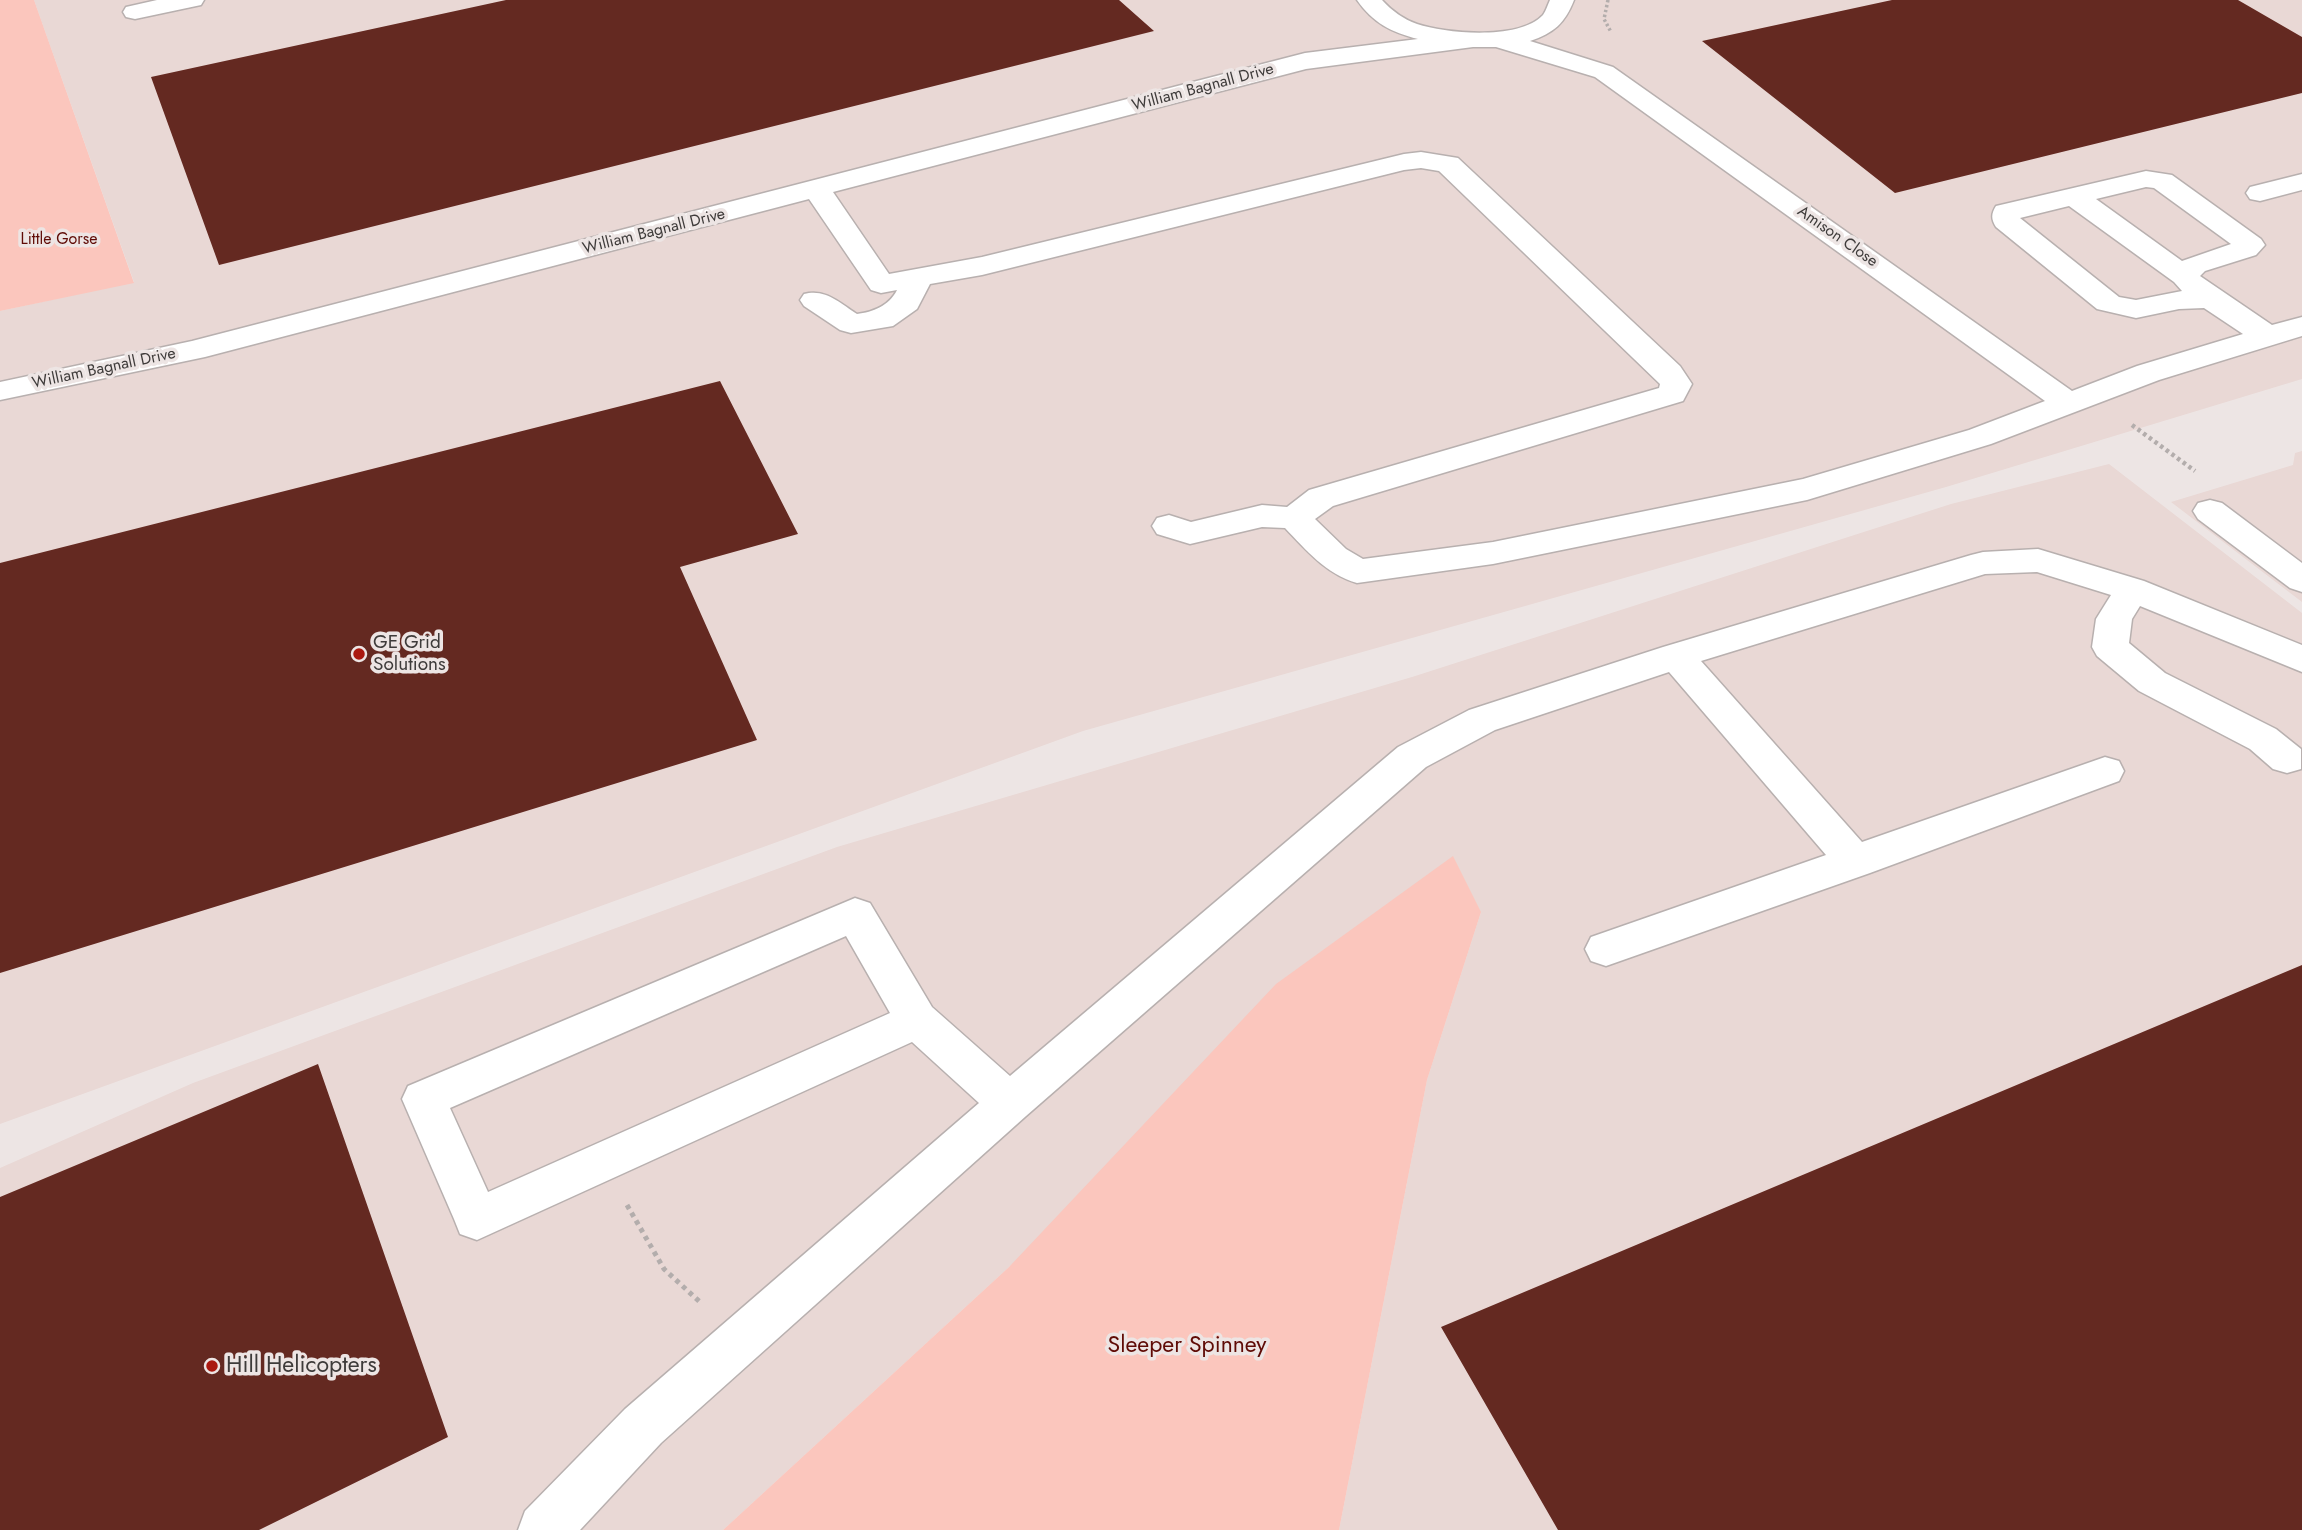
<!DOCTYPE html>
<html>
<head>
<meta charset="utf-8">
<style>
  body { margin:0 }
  canvas { display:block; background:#ede5e4 }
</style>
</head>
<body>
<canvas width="2302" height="1530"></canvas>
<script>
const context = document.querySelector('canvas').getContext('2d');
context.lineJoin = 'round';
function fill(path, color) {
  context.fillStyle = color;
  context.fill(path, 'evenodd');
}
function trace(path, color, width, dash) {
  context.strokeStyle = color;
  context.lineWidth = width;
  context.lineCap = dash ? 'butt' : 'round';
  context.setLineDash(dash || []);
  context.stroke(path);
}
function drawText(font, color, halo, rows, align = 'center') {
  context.font = font + ' Jost,sans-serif';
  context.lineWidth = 7;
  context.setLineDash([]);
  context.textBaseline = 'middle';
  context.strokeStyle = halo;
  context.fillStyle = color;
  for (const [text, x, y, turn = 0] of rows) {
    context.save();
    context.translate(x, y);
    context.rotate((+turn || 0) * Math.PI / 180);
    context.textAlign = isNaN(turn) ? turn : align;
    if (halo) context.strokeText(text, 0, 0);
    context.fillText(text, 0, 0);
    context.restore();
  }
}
const built = new Path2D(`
  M34 0H2302V379L1946 487 1083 731 0 1124V311L134 282Z
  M2302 451V602L2171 502 2293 465 2295 453Z
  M2109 464 2302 613V1530H1339L1427 1080 1481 912 1009 1267 723 1530H0V1168L193 1083 837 847 1412 677 1951 504Z`);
const green = new Path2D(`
  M0 0H34L134 283 0 311Z
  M1453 856 1481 912 1427 1080 1339 1530H723L1009 1267 1276 984Z`);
const building = new Path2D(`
  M506 0H1119L1154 31 219 265 151 77Z
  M1892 0H2238L2302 37V93L1895 193 1702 41Z
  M720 381 798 534 680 567 757 740 0 973V563Z
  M2302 965V1530H1558L1441 1327Z
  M318 1064 448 1437 259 1530H0V1197Z`);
const pathFar2 = new Path2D(`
  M1608 0 1604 19 1611 32`);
const pathFar1 = new Path2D(`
  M2132 425 2195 471`);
const path = new Path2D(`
  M627 1205 664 1269 701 1303`);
const minor = new Path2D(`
  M157 0H204L201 5 135 19 126 17 123 12 126 7Z
  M1357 0H1382C1392 11 1403 19 1417 24 1447 34 1520 40 1543 15 1546 11 1548 4 1550 0H1574C1565 23 1554 33 1530 41L1613 67 2072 391 2137 366 2243 334 2204 308 2179 309 2136 318 2097 309 1996 227C1991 219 1991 214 1996 206L2146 171 2172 175 2261 239 2265 245 2256 255 2205 271 2200 276 2272 325 2302 317V336L2159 380 1991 444 1807 500 1493 564 1357 583C1326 574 1306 550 1285 528L1262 527 1190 544 1157 534 1152 526 1157 518 1169 515 1191 522 1262 505 1287 507 1309 490 1659 388 1660 384 1439 171 1421 168 1404 170 982 275 930 284 917 309 893 326 851 333 840 330 804 306 800 300 804 294C825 288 840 303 857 314 873 312 889 306 897 290L881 293 871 290 809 199 205 357 0 400V382L192 341 1305 53 1418 39C1391 32 1373 23 1357 0ZM1473 47H1496L1595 77 2045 401 1969 430 1803 479 1493 542 1363 559 1346 549 1315 519 1333 506 1683 401 1692 384 1680 366 1458 158 1421 152 1404 154 982 257 889 274 833 192 1306 69ZM2146 187 2154 188 2231 244 2182 261 2096 199ZM2069 206 2174 282 2182 291 2136 300 2119 297 2020 218Z
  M2302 174V190L2260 201 2250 199 2246 193 2250 187Z
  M2210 500 2222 503 2302 563V592L2290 588 2198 519 2193 511 2198 503Z
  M2038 549 2144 581 2302 645V672L2140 606 2132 619 2129 643 2165 673 2276 729 2301 749V769L2287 773 2273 769 2250 749 2139 691 2097 656 2092 647 2096 619 2111 595 2037 572 1985 574 1701 661 1862 842 2105 757 2119 761 2124 771 2119 781 1870 873 1606 966 1591 961 1585 949 1591 937 1826 855 1669 672 1495 730 1426 767 1026 1116 661 1443 580 1530H518L525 1511 625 1409 979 1103 912 1042 477 1240 460 1234 454 1219 402 1099 408 1086 855 898 870 903 932 1007 1010 1076 1398 747 1469 710 1663 647 1971 555 1983 552ZM846 936 890 1013 488 1192 450 1108Z`);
const markers = [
  [359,654,7,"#aa180f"],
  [212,1366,7,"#aa180f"]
];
const farStreetnames = [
  ["William Bagnall Drive",1203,88,-15],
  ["William Bagnall Drive",654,232,-14],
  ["Amison Close",1837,237,35],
  ["William Bagnall Drive",104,369,-12]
];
const farParknames = [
  ["Little Gorse",59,240]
];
const poiNames = [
  ["GE Grid",373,643],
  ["Solutions",373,665]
];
const nearParknames = [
  ["Sleeper Spinney",1187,1346]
];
const nearPoinames = [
  ["Hill Helicopters",226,1366]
];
fill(built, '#e9d8d5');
fill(green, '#fbc6bd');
fill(building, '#642921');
trace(minor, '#b8b0af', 3);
trace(pathFar2, '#b3adac', 3.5, [2.5, 2.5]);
trace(pathFar1, '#b3adac', 4.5, [3.5, 3.5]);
trace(path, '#b3adac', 5, [4.5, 4.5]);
fill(minor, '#fff');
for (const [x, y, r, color] of markers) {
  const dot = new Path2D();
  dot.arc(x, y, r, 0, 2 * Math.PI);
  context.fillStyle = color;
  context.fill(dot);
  trace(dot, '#ede5e4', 2.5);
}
drawText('16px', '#3e3b3a', '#ede5e4', farStreetnames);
drawText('16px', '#5f0b06', '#ede5e4', farParknames);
drawText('19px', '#3e3b3a', '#ede5e4', poiNames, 'left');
drawText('23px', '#5f0b06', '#ede5e4', nearParknames);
drawText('23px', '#3e3b3a', '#ede5e4', nearPoinames, 'left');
</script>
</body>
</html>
